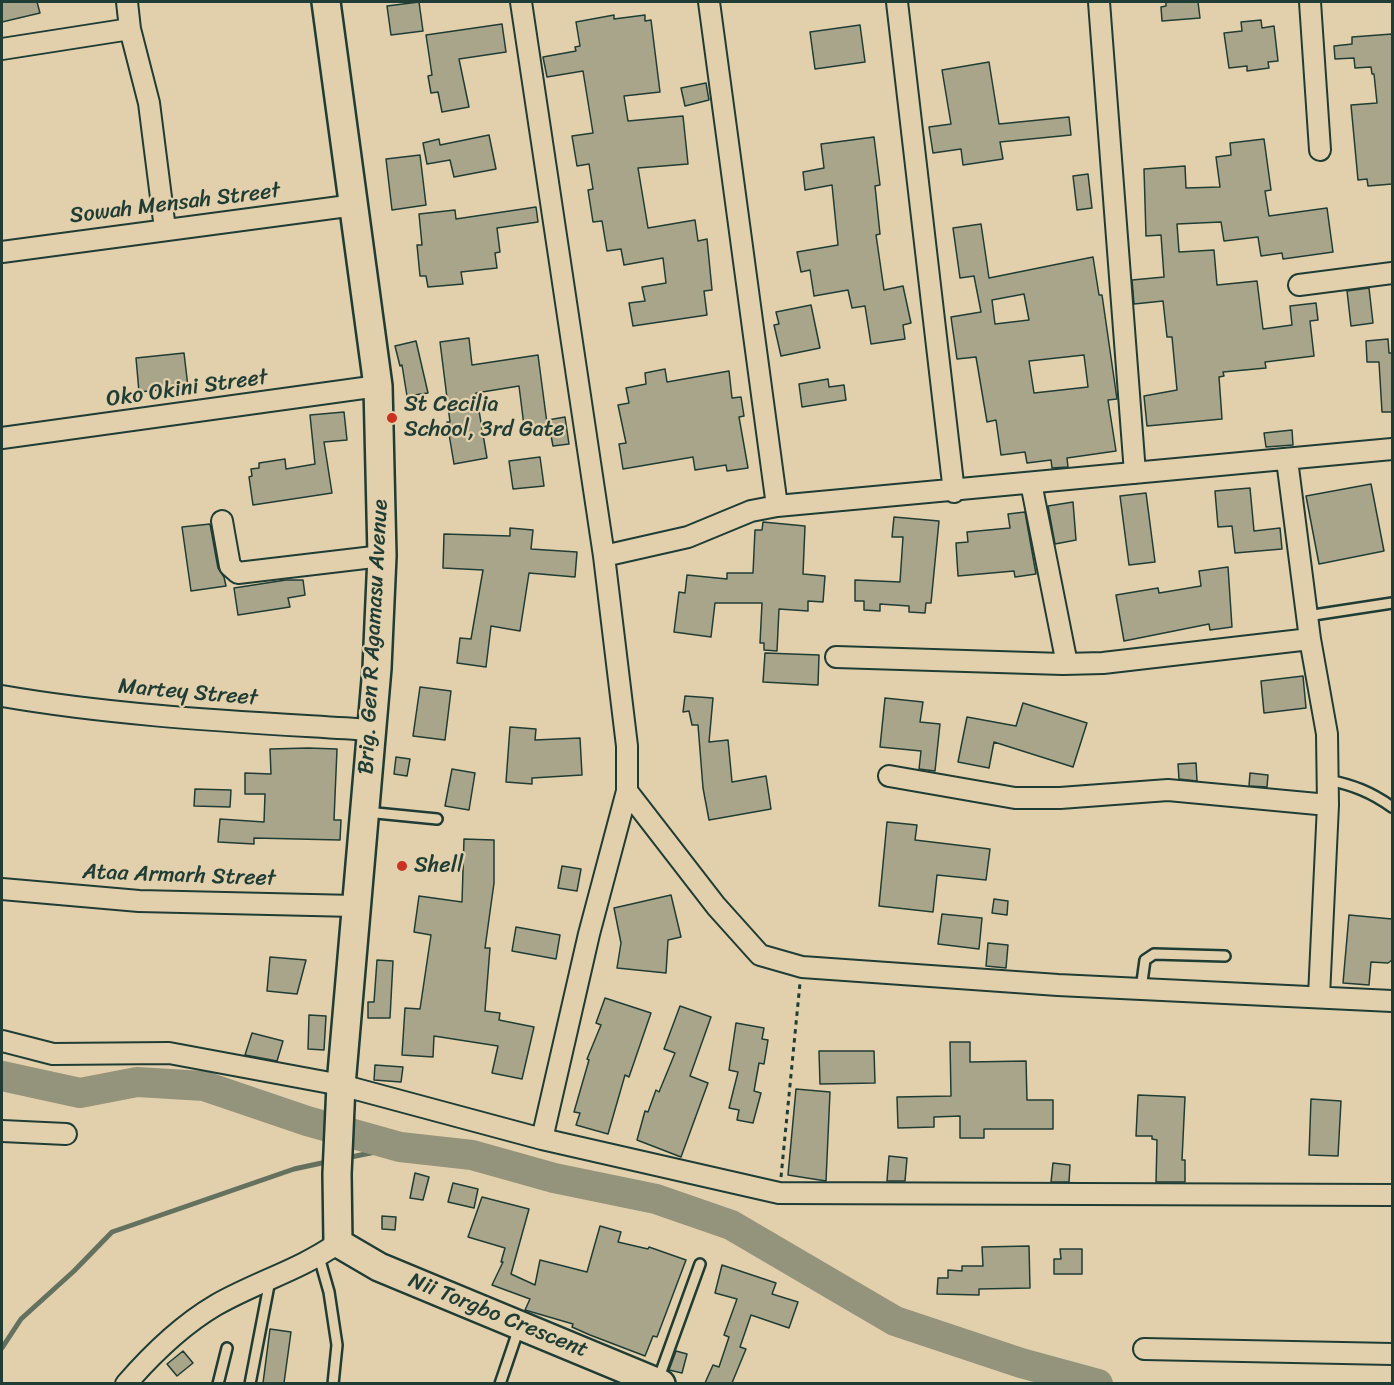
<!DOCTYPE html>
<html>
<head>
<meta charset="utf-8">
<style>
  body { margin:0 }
  #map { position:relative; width:1394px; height:1385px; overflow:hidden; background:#e2d0ad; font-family:Sriracha,sans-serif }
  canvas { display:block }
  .frame { position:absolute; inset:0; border:3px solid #1f3d34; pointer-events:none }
</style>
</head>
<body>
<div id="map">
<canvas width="1394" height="1385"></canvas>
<div class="frame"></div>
</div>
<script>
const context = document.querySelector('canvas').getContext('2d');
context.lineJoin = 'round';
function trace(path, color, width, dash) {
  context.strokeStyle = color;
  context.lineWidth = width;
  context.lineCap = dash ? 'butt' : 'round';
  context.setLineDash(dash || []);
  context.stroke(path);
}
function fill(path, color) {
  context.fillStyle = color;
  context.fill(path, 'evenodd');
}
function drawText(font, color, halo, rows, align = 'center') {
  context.font = font + ' Sriracha,sans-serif';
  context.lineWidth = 4.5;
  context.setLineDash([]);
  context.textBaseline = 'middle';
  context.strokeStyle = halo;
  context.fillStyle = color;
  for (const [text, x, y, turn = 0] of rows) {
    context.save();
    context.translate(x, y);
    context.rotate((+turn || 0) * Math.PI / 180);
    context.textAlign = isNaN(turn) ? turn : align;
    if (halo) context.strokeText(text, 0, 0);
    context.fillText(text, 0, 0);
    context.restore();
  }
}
const stream = new Path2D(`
  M346 1158 400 1147
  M2 1348 21 1319 74 1271 112 1232 294 1169 331 1161`);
const river = new Path2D(`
  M2 1076 80 1093 137 1082 204 1086 307 1121 400 1147 472 1155 554 1178 656 1199 731 1225 895 1321 1021 1363 1098 1384`);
const building = new Path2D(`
  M2 2H37L40 13 2 22Z
  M419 2 423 31 391 35 387 6Z
  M1166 2H1198L1200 18 1162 21 1161 7 1166 6Z
  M614 15V19L645 15V21L651 20 660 92 624 96 628 121 683 116 688 164 638 168 648 228 695 220 698 241 707 239 712 290 704 291 707 315 633 326 629 303 645 301 642 287 666 283 663 258 624 265 621 249 607 251 602 221 593 222 588 190 593 189 589 164 577 166 572 136 593 133 583 71 547 77 543 57 576 51 575 47 580 46 576 22Z
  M1261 20 1262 28 1274 26 1278 61 1268 62 1269 68 1247 71V66L1229 68 1224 33 1242 31 1241 22Z
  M502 24 506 52 459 59 469 107 442 112 438 92 431 93 428 76 432 75 426 35Z
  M860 25 865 62 815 69 810 32Z
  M1392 34V184L1368 186 1367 179 1358 180 1351 105 1377 103 1374 74H1372L1371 67 1355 68 1354 58 1335 59 1334 46 1352 44V37Z
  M989 62 999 124 1069 117 1071 135 1000 142 1003 159 963 165 961 149 933 153 929 127 951 124 942 70Z
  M706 83 709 100 685 106 681 88Z
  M489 135 496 169 454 177 450 160 427 164 423 143 439 139 440 145Z
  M874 137 880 185 875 186 880 234 876 235 884 290 903 286 911 323 903 325 905 339 871 344 865 306 852 308 848 290 814 296 810 270 801 272 797 252 838 245 832 185 805 190 803 172 824 168 821 144Z
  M1264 139 1271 190 1265 191 1269 216 1327 208 1333 252 1283 259 1282 253 1261 256 1258 237 1224 241 1221 222 1177 224 1179 252 1214 250 1217 285 1257 281 1263 329 1292 325 1290 306 1316 303 1318 320 1310 321 1314 356 1265 362 1266 368 1223 372 1224 376 1219 377 1222 419 1147 426 1144 396 1177 390 1172 337H1167L1163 301 1134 304 1132 280 1164 277 1161 235 1146 236 1144 169 1185 166 1186 188 1220 187 1216 157 1231 155 1230 143Z
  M420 155 426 205 392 210 386 159Z
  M1088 174 1092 208 1077 210 1073 176Z
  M536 207 538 222 497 228 500 252 495 253 497 268 461 272 463 284 428 287 426 276H420L417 245H422L419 214 455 210 456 219Z
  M981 224 989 278 1093 257 1099 295H1102L1117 399 1108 400 1116 451 1067 458 1068 467 1052 468 1051 460 1027 463 1025 452 1001 455 996 420 987 422 976 357 957 359 951 317 981 312 974 276 960 278 953 228ZM1024 294 1029 320 995 324 992 300ZM1084 355 1088 387 1034 393 1029 361Z
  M1369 288 1373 323 1351 326 1347 291Z
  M811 305 820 348 781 356 774 325 779 324 776 312Z
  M469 338 472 365 538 355 548 431 525 434 519 386 476 393 487 458 454 464 447 422H450L440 342Z
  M1388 339 1389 353H1392V412H1382L1379 362H1367L1366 341Z
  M416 341 428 393 407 396 402 365 400 366 395 346Z
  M184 353 188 387 139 392 136 358Z
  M665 369 667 382 729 371 732 398 741 397 744 416 739 417 748 468 727 471 726 465 695 470 693 457 623 469 619 444 626 443 618 405 629 403 626 388 646 384 645 373Z
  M828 379 829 387 844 385 846 400 802 407 799 384Z
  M344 412 347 440 324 442 332 493 253 505 249 477 252 476 251 469 259 468V463L285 459 286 469 315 464 310 415Z
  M565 417 569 444 553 446 548 420Z
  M1292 430 1293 445 1266 447 1264 433Z
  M540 457 544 486 513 489 509 461Z
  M1371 484 1384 551 1319 564 1306 496Z
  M1250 488 1254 531 1280 528 1282 549 1235 553 1232 526 1218 527 1215 491Z
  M1146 493 1155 562 1129 565 1120 496Z
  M1073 502 1076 540 1055 544 1048 506Z
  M1025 512 1036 574 1015 577 1014 571 958 576 956 543 968 542 967 532 1010 528 1008 514Z
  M894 517 939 521 931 603H926L925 613 909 612V606L880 604V611L864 610V601H855V580L900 582 903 537H892Z
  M763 522 805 526 803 574 825 576 823 602 808 601V611L779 609 777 651 764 650V643H760L762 603H715L711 637 674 632 679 592 685 593 687 575 727 579V573H753L755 530H762Z
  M210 524 218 568 224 577 226 586 191 591 182 527Z
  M510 528 533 530 531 549 577 552 575 577 529 573 520 631 491 626 486 667 457 663 460 638 471 639 483 570 443 568 444 534 510 536Z
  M1228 567 1232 627 1210 630 1209 624 1124 641 1116 595 1158 588 1159 593 1201 586 1199 571Z
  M286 580H303L305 595 288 598 290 607 238 615 234 588Z
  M765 653 819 655 818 685 763 682Z
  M1303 676 1306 708 1264 713 1261 681Z
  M420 687 451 691 445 740 413 736Z
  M685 696 713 698 709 742 728 740 732 782 766 776 771 809 709 820 703 788 698 725H692L689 711 683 712Z
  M885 698 923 702 920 722 940 724 935 771 919 769 921 751 880 747Z
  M1023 703 1087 723 1073 767 994 742 989 768 958 762 967 717 1016 726Z
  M510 727 536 729 535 740 580 738 582 775 532 778V784L506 782Z
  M308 748 337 749 334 820H341L340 840 254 838V844L218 842 220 819 264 822 265 794H245V773L271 774 270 749Z
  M396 757 410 759 407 776 394 774Z
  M1196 763 1197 781 1179 779 1178 764Z
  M452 769 475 773 469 810 445 806Z
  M1250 773 1268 775 1267 787 1249 786Z
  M195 789 231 790 230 807 194 806Z
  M887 822 917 825 915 840 990 849 986 880 937 875 933 912 879 906Z
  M464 839 494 840V883L485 948H490L485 1011 500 1013 499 1020 534 1027 522 1079 492 1073 498 1046 434 1036 433 1057 402 1055 405 1008 420 1009 431 935 414 932 419 896 462 902Z
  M562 866 581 869 577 891 558 888Z
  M671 895 681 937 668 940 666 973 617 968 621 943 614 908Z
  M994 899 1008 901 1007 915 992 913Z
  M942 914 982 918 979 949 938 944Z
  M1349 915 1392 919V960L1388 963 1371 962 1369 985 1343 983Z
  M516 927 560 935 556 959 512 951Z
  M988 943 1008 945 1006 968 986 966Z
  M270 957 306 960 297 994 267 991Z
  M377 960 393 961 390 1018H368V1002H374Z
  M605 998 651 1013 629 1077 625 1075 608 1134 576 1125 580 1113 574 1112 589 1060 587 1059 601 1025 596 1023Z
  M680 1006 711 1017 690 1076 708 1083 681 1157 637 1140 645 1111 648 1112 656 1090 659 1092 675 1053 664 1049Z
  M309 1015 326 1016 324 1050 308 1049Z
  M736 1023 764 1028 762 1039 768 1040 764 1064 759 1063 754 1091 761 1093 753 1123 737 1120 739 1110 729 1108 738 1072 729 1070Z
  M252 1033 283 1041 277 1061 245 1055Z
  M950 1042H970V1062L1026 1061 1027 1100H1053V1129H984V1138H960V1116L934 1117V1127L898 1128 897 1097 951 1096Z
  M819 1051H874L875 1083 820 1084Z
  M375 1065 403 1067 401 1082 374 1080Z
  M796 1089 830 1092 826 1181 788 1175Z
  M1138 1095 1185 1097 1182 1160H1185V1182H1156L1157 1140 1152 1139V1136H1136Z
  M1311 1099 1341 1101 1338 1156 1309 1155Z
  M889 1156 907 1158 905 1181H887Z
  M1053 1163 1070 1165 1069 1182H1051Z
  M415 1173 429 1177 423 1200 410 1198Z
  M453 1183 478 1189 474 1208 448 1202Z
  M482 1197 529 1209 511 1274 535 1285 540 1260 587 1272 600 1226 621 1232 618 1242 648 1249 649 1247 686 1260 657 1337 653 1336 645 1356 590 1335 572 1327 573 1324 525 1310 530 1299 492 1285 503 1262H501L505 1248 468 1237Z
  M382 1216 396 1217 395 1230 382 1229Z
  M1029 1246 1030 1288 979 1289V1295L937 1294 938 1278H948V1270L962 1271V1266H983L982 1247Z
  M1060 1249H1082V1274H1054V1259H1061Z
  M722 1265 776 1283 772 1294 798 1302 789 1328 751 1315 740 1347 746 1349 732 1383H705L713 1365 719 1367 729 1337 724 1335 737 1299 715 1293Z
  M270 1329 291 1332 284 1383H263Z
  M183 1351 193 1363 177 1376 167 1364Z
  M676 1351 687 1354 682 1373 669 1370Z`);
const path = new Path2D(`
  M781 1177 800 983`);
const lane = new Path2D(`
  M1307 616 1392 603
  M1328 780C1353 785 1371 792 1392 807
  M366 812 437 819
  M1141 989 1145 960 1154 954 1225 956
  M319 1257 329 1292 337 1345 333 1384
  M658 1380 700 1264
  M218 1384 227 1348
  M250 1384 270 1280
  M500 1384 519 1328`);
const street = new Path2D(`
  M127 2 130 29 149 103 165 229
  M521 2 604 556 627 746V791L589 934 542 1139
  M709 2 777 506
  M897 2 954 492
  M1099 2 1135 473
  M1310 2 1320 150
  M2 49 130 29
  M2 252 355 205
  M1299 285 1392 273
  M2 438 378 386
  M1287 460 1310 639 1327 734 1328 805 1319 996
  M1031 483 1067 664
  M222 521 230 566 238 573 382 556
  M604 556 688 537 751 511 777 506 1392 449
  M836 657 1063 664 1103 663 1310 639
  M2 696C123 717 247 722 370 730
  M889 776 1015 798H1060L1168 790 1328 805
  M627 791 716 906 760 955 802 967 1058 985 1392 1001
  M2 889 139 901 355 906
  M2 1041 53 1054 169 1053 341 1085 542 1139 779 1193 1392 1195
  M2 1131 66 1134
  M1144 1349 1392 1354
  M126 1384C152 1354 182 1325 216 1305 256 1282 300 1270 338 1243`);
const secondary = new Path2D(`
  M326 2 378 386 382 556 377 668 341 1085 337 1174 338 1243 379 1267 661 1384`);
const markers = [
  [392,418,6,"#c8321e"],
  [402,866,6,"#c8321e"]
];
const streetNames = [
  ["Sowah Mensah Street",175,204,-7],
  ["Oko Okini Street",187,389,-8],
  ["Brig. Gen R Agamasu Avenue",374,637,-87],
  ["Martey Street",188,693,5],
  ["Ataa Armarh Street",179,876,2],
  ["Nii Torgbo Crescent",498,1316,22]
];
const poiNames = [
  ["St Cecilia",404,405],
  ["School, 3rd Gate",404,430],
  ["Shell",414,866]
];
trace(stream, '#65715f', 5);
trace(river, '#93947b', 30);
fill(building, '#a9a58a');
trace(building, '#1f3d34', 1.5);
trace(lane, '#1f3d34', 14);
trace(street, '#1f3d34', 24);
trace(secondary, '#1f3d34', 32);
trace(path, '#1f3d34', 3, [4.5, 4.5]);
trace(lane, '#e2d0ad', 9);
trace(street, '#e2d0ad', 20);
trace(secondary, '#e2d0ad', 27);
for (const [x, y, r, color] of markers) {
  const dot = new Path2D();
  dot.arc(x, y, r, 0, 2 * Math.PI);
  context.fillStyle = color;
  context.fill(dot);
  trace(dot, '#e2d0ad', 2);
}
drawText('22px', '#1f3d34', '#e2d0ad', streetNames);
drawText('22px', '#1f3d34', '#e2d0ad', poiNames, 'left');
</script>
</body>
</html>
